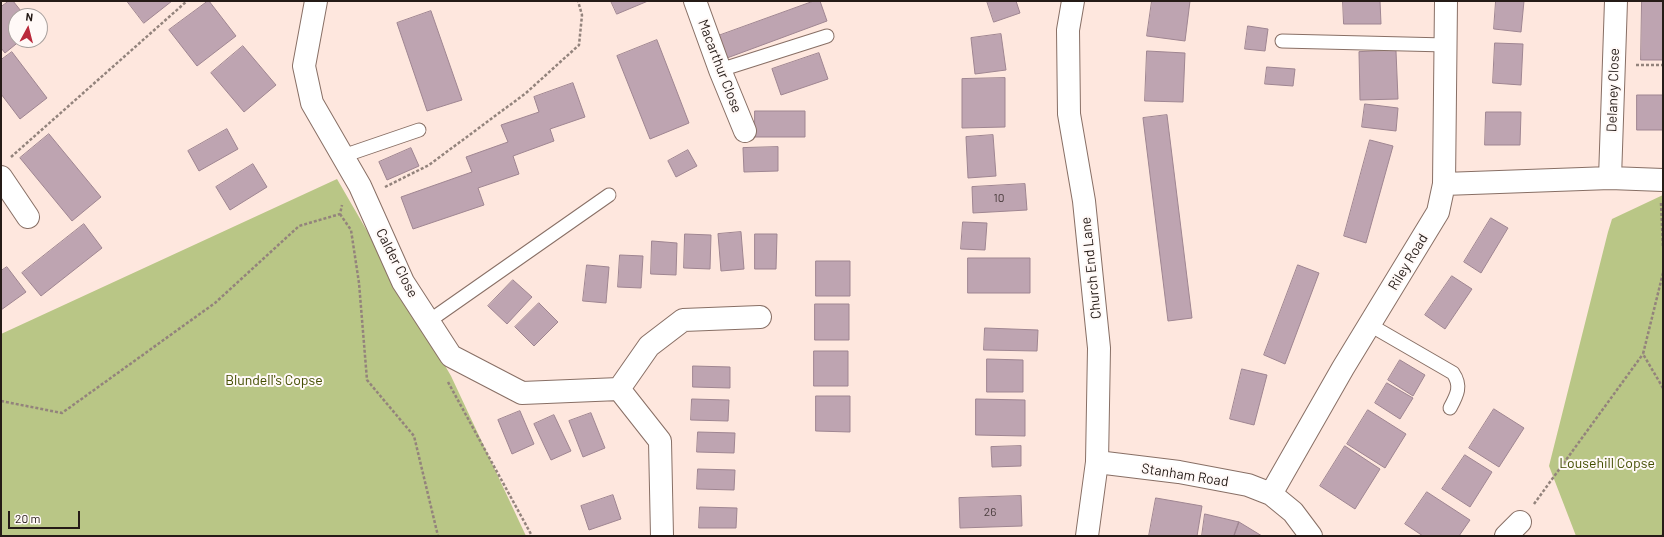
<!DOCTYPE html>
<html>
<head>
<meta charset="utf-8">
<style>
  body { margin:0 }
  #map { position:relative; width:1664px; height:537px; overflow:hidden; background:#fee7de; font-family:Barlow,sans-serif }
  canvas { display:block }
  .frame { position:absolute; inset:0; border:2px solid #251b17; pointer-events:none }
  .north { position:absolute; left:8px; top:8px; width:40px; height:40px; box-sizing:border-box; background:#fff9f7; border:1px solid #a8a09d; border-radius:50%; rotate:7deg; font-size:11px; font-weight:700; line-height:16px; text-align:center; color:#251b17 }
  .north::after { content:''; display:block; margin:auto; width:14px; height:18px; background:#ba293b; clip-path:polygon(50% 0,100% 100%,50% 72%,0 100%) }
  .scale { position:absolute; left:8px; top:511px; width:72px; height:18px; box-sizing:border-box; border:2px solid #251b17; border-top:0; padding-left:5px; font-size:12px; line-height:14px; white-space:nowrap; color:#251b17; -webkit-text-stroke:3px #fff9f7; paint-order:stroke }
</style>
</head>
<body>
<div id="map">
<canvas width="1664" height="537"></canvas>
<div class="frame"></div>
<div class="north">N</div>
<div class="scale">20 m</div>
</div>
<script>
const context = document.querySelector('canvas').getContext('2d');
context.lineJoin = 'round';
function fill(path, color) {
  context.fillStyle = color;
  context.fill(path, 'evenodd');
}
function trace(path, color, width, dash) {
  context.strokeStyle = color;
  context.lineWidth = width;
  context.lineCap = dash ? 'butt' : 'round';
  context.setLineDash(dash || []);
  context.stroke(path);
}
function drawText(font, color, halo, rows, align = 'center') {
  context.font = font + ' Barlow,sans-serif';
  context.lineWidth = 4;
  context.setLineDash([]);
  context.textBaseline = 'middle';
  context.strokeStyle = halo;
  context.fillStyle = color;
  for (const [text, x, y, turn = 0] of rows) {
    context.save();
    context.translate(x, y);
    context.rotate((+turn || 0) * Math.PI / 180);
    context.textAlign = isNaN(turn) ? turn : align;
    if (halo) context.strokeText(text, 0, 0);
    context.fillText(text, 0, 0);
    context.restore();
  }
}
const forest = new Path2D(`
  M337 179 451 376 526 536H1V334Z
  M1663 195V536H1576L1549 466 1608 232 1612 219Z`);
const building = new Path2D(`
  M9 1H13L25 16H16V40H21L5 53 1 48V7Z
  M127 1H172L144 23Z
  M208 1H209L236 36 197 66 169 30Z
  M611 1H648L617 14Z
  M814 1H820L827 21 727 58 718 36Z
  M987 1H1016L1020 13 994 22Z
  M1152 1H1190L1185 41 1147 36Z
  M1343 1H1380L1381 24H1344Z
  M1496 1H1524L1521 32 1494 29Z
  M1642 1H1663V60H1641Z
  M431 11 462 100 427 111 397 23Z
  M1248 26 1268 29 1265 51 1245 49Z
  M1001 34 1006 70 975 74 971 38Z
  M657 40 689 123 650 139 617 56Z
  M1495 43 1523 44 1521 85 1493 83Z
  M243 46 276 85 244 112 211 73Z
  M1147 51 1185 53 1183 102 1145 101Z
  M1396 51 1398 99 1360 100 1359 52Z
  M12 52 47 98 20 119 1 94V60Z
  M819 53 828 79 781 95 772 69Z
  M1267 67 1295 69 1293 86 1265 84Z
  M1005 78V127L962 128V79Z
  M573 83 585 117 550 129 554 141 513 156 519 174 478 188 484 205 413 229 401 197 472 172 466 157 508 142 501 125 539 112 534 97Z
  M1637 95H1663V130H1637Z
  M1365 104 1398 108 1396 131 1362 127Z
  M755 111H805V137H755Z
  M1486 112H1521L1520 145H1485Z
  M1167 115 1192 318 1168 321 1143 118Z
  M227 129 238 149 199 171 188 151Z
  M49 134 101 197 72 221 20 158Z
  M993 135 996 176 968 178 966 137Z
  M1370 140 1393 146 1366 243 1344 236Z
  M778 147V171L744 172 743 148Z
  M411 148 419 166 387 180 379 162Z
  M688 150 697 166 676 177 668 161Z
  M253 164 267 187 230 210 216 187Z
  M1025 184 1027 210 973 213 972 187Z
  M1491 218 1508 228 1481 273 1464 262Z
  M963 222 987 223 985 250 961 249Z
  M84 224 102 248 41 296 22 273Z
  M741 232 744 269 721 271 718 234Z
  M685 234 711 235 710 269 684 268Z
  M755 234H777L776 269H755Z
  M652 241 677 243 676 275 651 274Z
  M620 255 643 256 641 288 618 287Z
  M968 258H1030V293H968Z
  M816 261H850V296H816Z
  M587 265 609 267 606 303 583 301Z
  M1298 265 1319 273 1285 364 1264 355Z
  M7 267 26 292 1 310V271Z
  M1452 276 1472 289 1445 329 1425 315Z
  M513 280 532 297 507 324 488 306Z
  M539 303 558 322 534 346 515 327Z
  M815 304H849V340H815Z
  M985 328 1038 330 1037 351 984 350Z
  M814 351H848V386H814Z
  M987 359 1023 360V392H987Z
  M1400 360 1425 375 1413 396 1388 380Z
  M693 366 730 367V388L693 387Z
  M1242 369 1267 375 1254 425 1230 419Z
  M1387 383 1413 398 1400 419 1375 403Z
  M816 396H850V432L816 431Z
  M692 399 729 400 728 421 691 420Z
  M976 399 1025 400V436L976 435Z
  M1494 409 1524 428 1499 467 1469 448Z
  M1368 410 1406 434 1385 468 1347 444Z
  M520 411 534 444 512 454 498 420Z
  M591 413 605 448 583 457 569 421Z
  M554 415 571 451 551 460 534 424Z
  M698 432 735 433 734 453 697 452Z
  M1021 446V466L992 467 991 447Z
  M1345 446 1380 469 1355 509 1320 486Z
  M1465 455 1492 472 1470 507 1442 489Z
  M698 469 735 470 734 490 697 489Z
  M1427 492 1470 520 1459 536H1423L1405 524Z
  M613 495 621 519 589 530 581 506Z
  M1021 496 1022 526 960 528 959 498Z
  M1156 498 1202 506 1197 536H1149Z
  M700 507 737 508 736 528H699Z
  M1205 514 1239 522 1234 536H1202Z
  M1239 522 1262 536H1234Z`);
const path = new Path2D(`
  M1636 65H1663
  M11 157 187 1
  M385 187 429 165 526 93 579 45 582 15 578 1
  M1661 203 1663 248
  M340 214 351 230 359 283 367 380 414 436 438 536
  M1663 273 1643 354 1663 388
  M448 382 532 536
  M1 401 62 413 215 303 299 226 340 214 342 205
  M1534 504 1643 354
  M1662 536 1663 535`);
const service = new Path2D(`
  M1282 41 1446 45
  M720 70 827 36
  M343 156 419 130
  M429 321 609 195
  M1370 325 1453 373C1462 386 1457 395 1450 408`);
const minor = new Path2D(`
  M316 1 304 66 312 103 360 186 403 282 451 356 522 393 619 389 660 441 662 536
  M695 1 720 70 745 131
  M1 177 28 217
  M1610 178 1616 1
  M1444 184 1610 178 1663 180
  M619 389 649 346 683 320 760 317
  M1097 462 1179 472 1248 485 1271 494 1293 512 1311 536
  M1271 494 1343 368 1438 212 1444 184 1446 1
  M1506 536 1520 522`);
const tertiary = new Path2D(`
  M1073 1 1068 30 1069 114 1084 201 1099 348 1097 462 1087 536`);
const numberNames = [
  ["10",999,198],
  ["26",990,512]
];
const streetNames = [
  ["Macarthur Close",720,66,69],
  ["Delaney Close",1613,90,-88],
  ["Riley Road",1408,262,-59],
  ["Calder Close",397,263,63],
  ["Church End Lane",1091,268,-96],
  ["Stanham Road",1185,475,9]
];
const parkNames = [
  ["Blundell's Copse",274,380],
  ["Lousehill Copse",1607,463]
];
fill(forest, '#b9c686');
fill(building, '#bea4b1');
trace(building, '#9f8591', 1);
trace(service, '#886f65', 15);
trace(minor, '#886f65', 24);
trace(tertiary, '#886f65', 24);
trace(path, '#93837c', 2.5, [3, 2]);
trace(service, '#fff', 13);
trace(minor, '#fff', 22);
trace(tertiary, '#fff', 22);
drawText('12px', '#4b3d3e', null, numberNames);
drawText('14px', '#251b17', '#fff9f7', streetNames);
drawText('14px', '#434d00', '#fff9f7', parkNames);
</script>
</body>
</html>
